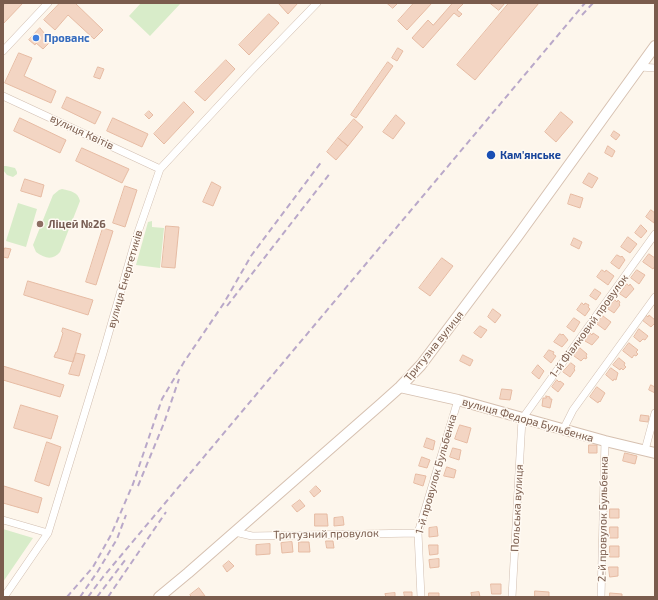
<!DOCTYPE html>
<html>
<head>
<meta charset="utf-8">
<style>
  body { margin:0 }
  #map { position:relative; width:658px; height:600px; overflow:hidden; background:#fdf6ec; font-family:"Exo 2",sans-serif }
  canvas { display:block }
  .frame { position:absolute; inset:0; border:4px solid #7a5c4d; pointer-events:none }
</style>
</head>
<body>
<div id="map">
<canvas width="658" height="600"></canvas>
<div class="frame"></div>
</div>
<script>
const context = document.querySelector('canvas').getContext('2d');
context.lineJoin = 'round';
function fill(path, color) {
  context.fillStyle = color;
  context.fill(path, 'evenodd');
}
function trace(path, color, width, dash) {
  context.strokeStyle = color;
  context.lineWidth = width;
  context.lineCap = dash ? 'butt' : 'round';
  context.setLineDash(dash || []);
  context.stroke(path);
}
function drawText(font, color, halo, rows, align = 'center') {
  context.font = font + ' "Exo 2",sans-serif';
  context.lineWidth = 3;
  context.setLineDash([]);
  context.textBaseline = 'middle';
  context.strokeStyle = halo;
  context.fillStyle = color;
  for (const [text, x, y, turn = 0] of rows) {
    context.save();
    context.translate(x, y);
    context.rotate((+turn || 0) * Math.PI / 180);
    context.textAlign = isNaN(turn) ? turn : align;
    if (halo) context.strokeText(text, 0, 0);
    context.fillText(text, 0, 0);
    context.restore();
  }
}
const green = new Path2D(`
  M141 3H181L150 36 129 16Z
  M4 166H6L15 168 17 172V174L13 177 7 175 3 170Z
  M62 189C71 191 78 192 80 201L60 252C53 261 44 258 36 252L33 245 53 195 59 190Z
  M18 203 37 209 26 247 6 241Z
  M152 221V227L164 228 160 268 136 265 148 222Z
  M3 529 33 538 3 582Z`);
const building = new Path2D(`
  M6 3H23L3 24V6Z
  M60 3H75L103 30 94 39 68 15 55 30 44 20Z
  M280 3H298L288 14 279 4Z
  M387 3H398L393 8Z
  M414 3H432L407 30 398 21Z
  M453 3H464L457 10 462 14 459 17 454 13 423 48 412 38 428 20 433 25Z
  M490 3H505L499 10Z
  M509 3H539L475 80 457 65Z
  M269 14 279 23 249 55 239 45Z
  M40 28 45 34 44 35 50 42 43 49 36 43 35 45 29 40Z
  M398 48 403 51 397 61 392 58Z
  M19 53 32 58 24 76 56 91 51 103 5 83Z
  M226 60 235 69 205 101 195 92Z
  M388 62 393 66 356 118 351 115Z
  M98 67 104 69 100 79 94 77Z
  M67 97 101 112 95 124 62 108Z
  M184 102 194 112 164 144 154 134Z
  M149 111 153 115 149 119 145 115Z
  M561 112 573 122 556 142 545 132Z
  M396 115 405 123 393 139 383 132Z
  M20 118 66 140 60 153 14 131Z
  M113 118 148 134 142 147 107 131Z
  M354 119 363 127 348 146 338 138Z
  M614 131 620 135 616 140 611 136Z
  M338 138 348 146 336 160 327 152Z
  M608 146 615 151 612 157 605 153Z
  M82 148 129 169 122 183 76 161Z
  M589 173 598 178 592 188 583 183Z
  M25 179 44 185 41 197 21 191Z
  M212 182 221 187 213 206 203 202Z
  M125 186 137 190 125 227 113 223Z
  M571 194 583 198 580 208 568 204Z
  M651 210 655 213 654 223 646 217Z
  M641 225 647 231 641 238 635 233Z
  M166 226 179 227 175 268 162 267Z
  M103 228 113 231 96 285 86 282Z
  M628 237 637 244 630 253 621 247Z
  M574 238 582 242 579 249 571 245Z
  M5 248 11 249 8 258 3 257Z
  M649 254 655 258V266L653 269 643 262Z
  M617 255 621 257 622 256 625 260 619 269 611 263Z
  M442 258 453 266 430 296 419 288Z
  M602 270 605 272 606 270 614 276 608 285 597 277Z
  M637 270 645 275 639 284 631 278Z
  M28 281 93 300 88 315 24 295Z
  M627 284 629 286 630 284 634 289 626 298 620 294Z
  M595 289 601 293 596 300 590 296Z
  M615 300 617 302 618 300 620 302 619 304 620 305 614 313 608 309Z
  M582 303 584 305 585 303 589 305 588 307 590 309 585 316 577 310Z
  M493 309 501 315 495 323 488 317Z
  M646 315 648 317 649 315 655 320V325L654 324 651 327 642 320Z
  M603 316 611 322 605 330 597 324Z
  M574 318 580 322 574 332 567 327Z
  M480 326 487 330 481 338 474 333Z
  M63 328 81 334 73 362 54 357 56 352H57L63 333 62 332Z
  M639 329 648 336 645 340 643 339 640 342 634 337Z
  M590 333 592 335 593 333 599 337 592 345 585 341Z
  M560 334 562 335 563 334 568 340 562 347 554 342Z
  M629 343 638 350 636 352 638 354 636 356 634 355 632 358 623 351Z
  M580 348 587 354 586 356 587 357 586 359 584 358 581 361 574 356Z
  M549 350 554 352 553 354 556 356 551 363 544 357Z
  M76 353 85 355 79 376 69 374Z
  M463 355 473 360 470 366 460 361Z
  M619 358 625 363 624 365 626 367 623 370 621 368 620 370 613 365Z
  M571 363 575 366 574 369 575 370 570 377 563 372Z
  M538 365 544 371 539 379 532 373Z
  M3 366 64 385 60 397 3 380Z
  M611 368 618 373 616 380 614 379 613 381 606 375Z
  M557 380 559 382 560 381 564 384 558 392 552 387Z
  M651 385 655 387V393L649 390Z
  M597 387 605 393 600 402 599 401 598 403 590 397Z
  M502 389 512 390 510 400 500 399Z
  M546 396 550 397V399H552L550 408 542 406 543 398H546Z
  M21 405 58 416 51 439 14 428Z
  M641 415 649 416 648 422 640 421Z
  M460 425 471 428 467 443 455 439Z
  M427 438 435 441 433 450 424 447Z
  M47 442 61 447 49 486 35 481Z
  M589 445H597V453H589Z
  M453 448 461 450 459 460 450 457Z
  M625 453 637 456 635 464 623 461Z
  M422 457 430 460 427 468 419 466Z
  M447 467 456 470 454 478 444 476Z
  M416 474 426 476 423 486 414 483Z
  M4 486 42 498 38 513 3 503Z
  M316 486 321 491 314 497 310 492Z
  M300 500 305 506 297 512 292 506Z
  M610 509H619V518H610Z
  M315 514H327L328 526H315Z
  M343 517 344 525 334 526V518Z
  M437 527 438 536 429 537V528Z
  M610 527H618V538H610Z
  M326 541H333L334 548H327Z
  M292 542 293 552 282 553 281 543Z
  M299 542H309L310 552H299Z
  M270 544V554L256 555V545Z
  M429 545H438V554L430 555Z
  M610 546H619V557H610Z
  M439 559V567L430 568 429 560Z
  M229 561 234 566 227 572 223 566Z
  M609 567H618V576L610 577Z
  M491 584H501V594H492Z
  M199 588 205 596 192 597 190 595Z
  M535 591 549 592V597H535Z
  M404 592H412V597H405Z
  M479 592 480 597H472L471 593Z
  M395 593V597H386L385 594Z
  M429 593H439V597H429Z
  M610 593 622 594V597H610Z`);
const street = new Path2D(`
  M3 51 48 3
  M640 67 655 68
  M3 96 160 169
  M563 430 573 410 655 297
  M645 450 655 413
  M3 520 48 533
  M235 532 252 536 418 533
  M4 597 48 533 103 353 136 238 160 169 251 71 317 3
  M421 597 418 533 458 400
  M512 597 522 419 655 234
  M601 597 605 441`);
const secondary = new Path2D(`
  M400 387 458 400 605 441 655 453
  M159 597 188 573 381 404 400 387 421 365 517 237 655 46`);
const rail = new Path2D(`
  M582 15 593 3
  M227 306 331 172
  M138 486 164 423 179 379
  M67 597 93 567 111 535 133 484 162 399 184 362 224 303 251 256 322 161
  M80 597 98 571 117 539 126 515
  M88 597 103 577 585 3
  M97 597 126 559
  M108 597 166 512`);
const markers = [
  [36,38,4,"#3f7fe0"],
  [491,155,5,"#1a4fb4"],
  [40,224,4,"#8d6e63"]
];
const shopNames = [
  ["Прованс",44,38]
];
const streetNames = [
  ["вулиця Квітів",82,132,25],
  ["вулиця Енергетиків",125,279,-74],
  ["1-й Фіалковий провулок",589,326,-54],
  ["Тритузна вулиця",434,346,-51],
  ["вулиця Федора Бульбенка",528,420,16],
  ["1-й провулок Бульбенка",436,474,-74],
  ["Польська вулиця",517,508,-87],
  ["2-й провулок Бульбенка",603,519,-89],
  ["Тритузний провулок",326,534,-1]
];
const transitNames = [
  ["Кам'янське",500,155]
];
const educationNames = [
  ["Ліцей №26",48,224]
];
fill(green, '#d8ecc9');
fill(building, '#f3d5c3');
trace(building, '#e6bba3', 1);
trace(street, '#d1beb0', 8);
trace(secondary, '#d6c0b0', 12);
trace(street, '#fff', 7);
trace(secondary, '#fff', 10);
trace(rail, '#b9a8c9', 2, [6, 4]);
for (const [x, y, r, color] of markers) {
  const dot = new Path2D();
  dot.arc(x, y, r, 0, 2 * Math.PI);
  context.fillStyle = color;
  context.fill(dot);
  trace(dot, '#fffaf3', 1.5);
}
drawText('bold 11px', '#366cbe', '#fffaf3', shopNames, 'left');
drawText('11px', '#7a5c4d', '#fffaf3', streetNames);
drawText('bold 11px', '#164399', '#fffaf3', transitNames, 'left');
drawText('bold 11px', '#785e54', '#fffaf3', educationNames, 'left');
</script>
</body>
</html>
